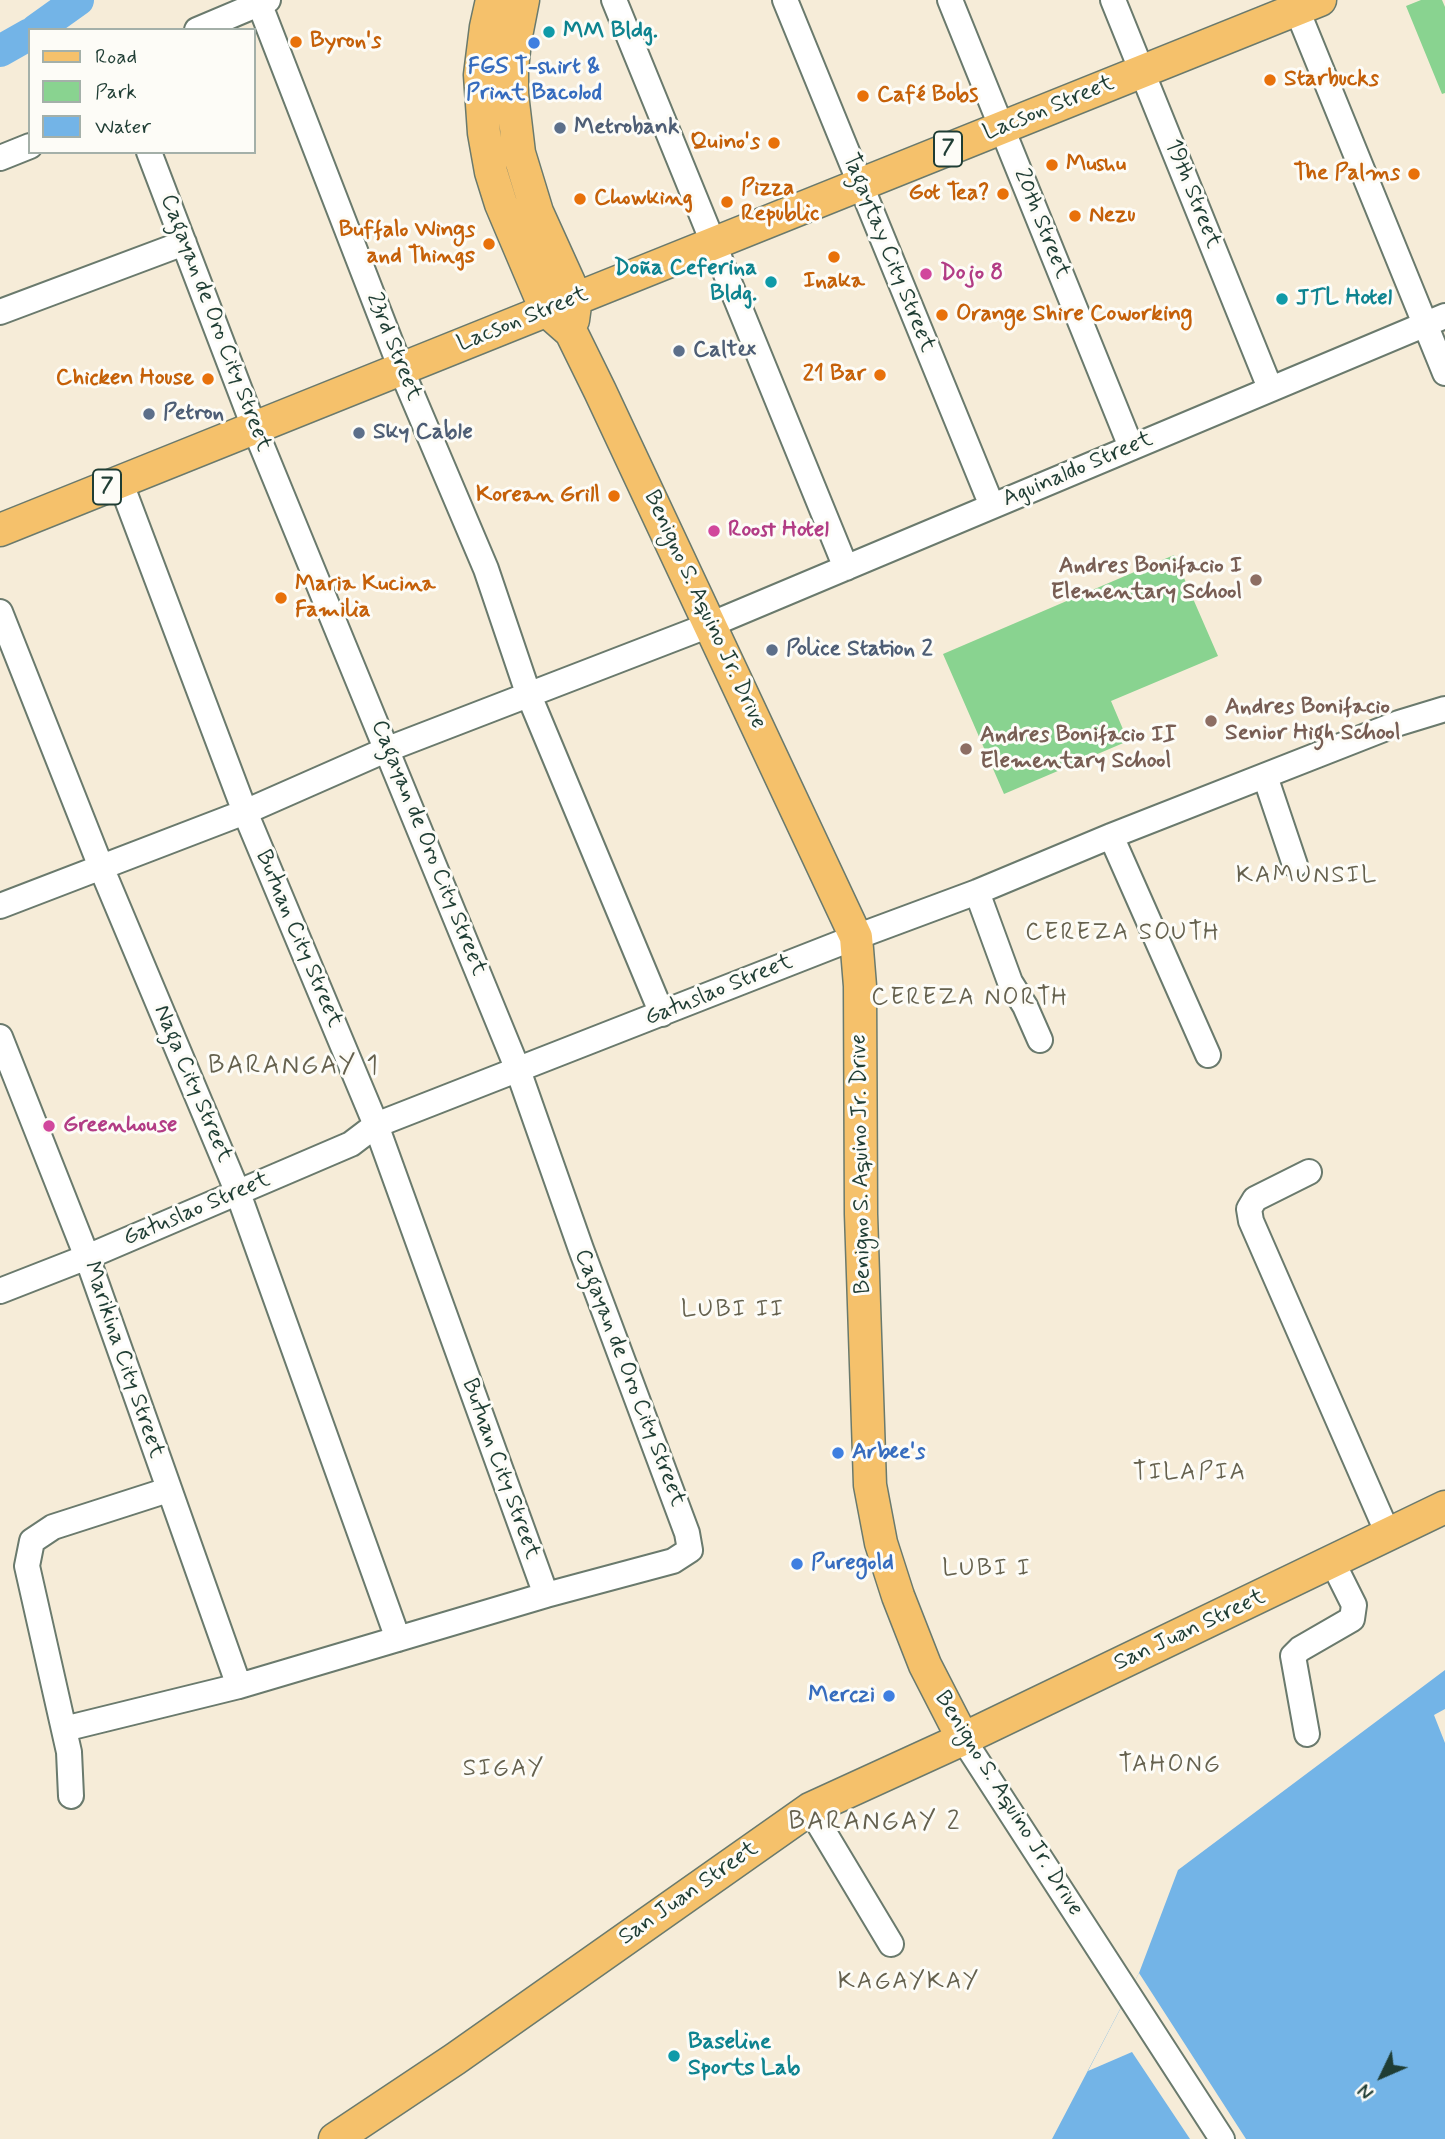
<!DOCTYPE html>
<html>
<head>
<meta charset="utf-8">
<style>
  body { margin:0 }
  #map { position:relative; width:1445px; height:2139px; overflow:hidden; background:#f6ecd8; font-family:Mynerve,sans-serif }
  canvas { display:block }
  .legend { position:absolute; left:28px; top:28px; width:228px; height:126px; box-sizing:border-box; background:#fdfcf7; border:2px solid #a4b0a9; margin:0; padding:9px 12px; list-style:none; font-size:21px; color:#1f3d34 }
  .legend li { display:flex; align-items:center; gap:14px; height:35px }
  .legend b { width:35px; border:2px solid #a4b0a9 }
  .north { position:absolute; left:1347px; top:2041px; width:70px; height:70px; -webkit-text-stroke:5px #fdfcf7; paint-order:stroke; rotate:226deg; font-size:19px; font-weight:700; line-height:28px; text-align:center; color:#1f3d34 }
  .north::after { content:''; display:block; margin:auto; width:24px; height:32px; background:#1f3d34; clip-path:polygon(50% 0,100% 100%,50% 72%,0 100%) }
</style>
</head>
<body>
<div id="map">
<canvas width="1445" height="2139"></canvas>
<ul class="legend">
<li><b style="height:9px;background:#f5c16b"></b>Road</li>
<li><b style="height:19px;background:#89d390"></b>Park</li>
<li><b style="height:19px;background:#73b4e7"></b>Water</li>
</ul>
<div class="north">N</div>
</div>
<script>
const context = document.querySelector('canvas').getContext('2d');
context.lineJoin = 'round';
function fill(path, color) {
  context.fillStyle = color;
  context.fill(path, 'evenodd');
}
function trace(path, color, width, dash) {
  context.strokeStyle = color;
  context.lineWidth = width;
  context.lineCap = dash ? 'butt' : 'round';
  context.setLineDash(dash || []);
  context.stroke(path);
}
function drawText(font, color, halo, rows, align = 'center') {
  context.font = font + ' Mynerve,sans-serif';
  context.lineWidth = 6;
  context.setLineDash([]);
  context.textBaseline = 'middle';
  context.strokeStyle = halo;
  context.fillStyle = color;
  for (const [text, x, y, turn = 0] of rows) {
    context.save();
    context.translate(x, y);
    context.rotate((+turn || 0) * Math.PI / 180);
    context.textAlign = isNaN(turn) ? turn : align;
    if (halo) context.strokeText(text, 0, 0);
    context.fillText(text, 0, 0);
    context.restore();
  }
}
const green = new Path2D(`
  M1421 0H1442L1445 7V93L1442 94 1406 6Z
  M1174 555 1218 656 1111 701 1128 741 1004 794 943 654Z`);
const water = new Path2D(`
  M1445 1670V1709L1434 1715 1445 1743V2139H1052L1139 1973 1178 1870Z`);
const pier = new Path2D(`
  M1139 1973 1246 2139H1190L1132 2052 1088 2071Z`);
const river = new Path2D(`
  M36 30 78 0
  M0 51 30 34`);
const minor = new Path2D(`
  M258 0 401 369 486 569 528 693 662 1014
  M614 0 846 568
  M785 0 992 506
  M950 0 1131 447
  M1113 0 1270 388
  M1293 0 1445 373
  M197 30 268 0
  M0 158 30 146
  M0 312 184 243
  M120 481 245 812 376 1125 546 1595
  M0 612 101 867 238 1193 398 1639
  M1265 776 1295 865
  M1111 836 1208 1055
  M977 892 1010 982 1025 1006 1040 1040
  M0 906 245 812 388 749 712 624 1445 316
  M0 1037 87 1257 239 1686
  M1309 1172 1255 1199 1249 1209 1251 1221 1388 1534
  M0 1291 87 1257 351 1144 376 1125 856 937 977 892 1111 836 1399 723 1445 709
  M64 1729 239 1686 546 1595 673 1561 690 1550 687 1533 581 1249 518 1070 254 427 149 152
  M1307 1734 1293 1656 1300 1649 1352 1619 1354 1605 1333 1563
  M963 1739 1222 2139
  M71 1796 69 1752 27 1566 32 1541 53 1527 168 1490
  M810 1809 891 1944`);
const major = new Path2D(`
  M492 0 486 27 480 75 484 133 491 172 501 204 546 310 571 332 600 391 856 937 860 986 861 1214 870 1485 881 1543 898 1596 925 1665 963 1739
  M523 0 515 41 512 69V94L519 153 537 212 576 298 573 320
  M0 530 1320 0
  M335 2139 455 2059 810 1809 963 1739 1445 1507`);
const markers = [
  [549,32,7,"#0f9aa8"],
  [296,42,7,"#e8710a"],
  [534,43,7,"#3f7fe0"],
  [1270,80,7,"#e8710a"],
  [863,96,7,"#e8710a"],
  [560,128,7,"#5c6f8a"],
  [774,143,7,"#e8710a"],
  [1052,165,7,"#e8710a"],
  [1414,174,7,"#e8710a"],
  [1003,194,7,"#e8710a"],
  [580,199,7,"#e8710a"],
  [727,202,7,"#e8710a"],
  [1075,216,7,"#e8710a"],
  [489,244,7,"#e8710a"],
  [834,257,7,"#e8710a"],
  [926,274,7,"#d1479c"],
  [771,282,7,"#0f9aa8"],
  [1282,299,7,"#0f9aa8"],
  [942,315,7,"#e8710a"],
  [679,351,7,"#5c6f8a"],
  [880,375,7,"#e8710a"],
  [208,379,7,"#e8710a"],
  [149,414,7,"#5c6f8a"],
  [359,433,7,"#5c6f8a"],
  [614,496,7,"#e8710a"],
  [714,531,7,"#d1479c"],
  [1256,580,7,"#8d6e63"],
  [281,598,7,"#e8710a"],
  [772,650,7,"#5c6f8a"],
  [1211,721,7,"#8d6e63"],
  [966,749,7,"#8d6e63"],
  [49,1126,7,"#d1479c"],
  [838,1453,7,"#3f7fe0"],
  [797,1564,7,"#3f7fe0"],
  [889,1696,7,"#3f7fe0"],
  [674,2056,7,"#0f9aa8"]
];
const shields = [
  [948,149,28],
  [107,487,28]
];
const shieldNames = [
  ["7",948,149],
  ["7",107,487]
];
const cultureNames = [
  ["MM Bldg.",563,32],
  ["Doña Ceferina",757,269,"right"],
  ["Bldg.",757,295,"right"],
  ["JTL Hotel",1296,299],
  ["Baseline",688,2043],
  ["Sports Lab",688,2069]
];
const foodNames = [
  ["Byron's",310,42],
  ["Starbucks",1284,80],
  ["Café Bobs",877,96],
  ["Quino's",760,143,"right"],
  ["Mushu",1066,165],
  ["The Palms",1400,174,"right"],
  ["Pizza",741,189],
  ["Republic",741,215],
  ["Got Tea?",989,194,"right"],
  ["Chowking",594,199],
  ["Nezu",1089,216],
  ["Buffalo Wings",475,231,"right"],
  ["and Things",475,257,"right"],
  ["Inaka",834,282,"center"],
  ["Orange Shire Coworking",956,315],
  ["21 Bar",866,375,"right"],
  ["Chicken House",194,379,"right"],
  ["Korean Grill",600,496,"right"],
  ["Maria Kucina",295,585],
  ["Familia",295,611]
];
const shopNames = [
  ["FGS T-shirt &",534,68,"center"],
  ["Print Bacolod",534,94,"center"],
  ["Arbee's",852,1453],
  ["Puregold",811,1564],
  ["Merczi",875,1696,"right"]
];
const streetNames = [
  ["Lacson Street",1049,109,-22],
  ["19th Street",1192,194,68],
  ["20th Street",1041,224,68],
  ["Tagaytay City Street",888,253,68],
  ["Lacson Street",523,320,-22],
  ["Cagayan de Oro City Street",215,323,69],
  ["23rd Street",393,347,68],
  ["Aguinaldo Street",1078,470,-23],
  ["Benigno S. Aquino Jr. Drive",704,610,65],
  ["Cagayan de Oro City Street",428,848,68],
  ["Butuan City Street",298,939,67],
  ["Gatuslao Street",719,991,-22],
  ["Naga City Street",192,1084,67],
  ["Benigno S. Aquino Jr. Drive",862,1164,-91],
  ["Gatuslao Street",197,1210,-23],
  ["Marikina City Street",123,1360,71],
  ["Cagayan de Oro City Street",629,1378,69],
  ["Butuan City Street",500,1469,70],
  ["San Juan Street",1190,1631,-25],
  ["Benigno S. Aquino Jr. Drive",1008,1804,58],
  ["San Juan Street",689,1894,-35]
];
const serviceNames = [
  ["Metrobank",574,128],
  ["Caltex",693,351],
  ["Petron",163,414],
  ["Sky Cable",373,433],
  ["Police Station 2",786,650]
];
const hotelNames = [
  ["Dojo 8",940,274],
  ["Roost Hotel",728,531],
  ["Greenhouse",63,1126]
];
const educationNames = [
  ["Andres Bonifacio I",1242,567,"right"],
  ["Elementary School",1242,593,"right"],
  ["Andres Bonifacio",1225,708],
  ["Senior High School",1225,734],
  ["Andres Bonifacio II",980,736],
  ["Elementary School",980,762]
];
const neighbourhoodNames = [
  ["KAMUNSIL",1307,877],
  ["CEREZA SOUTH",1123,934],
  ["CEREZA NORTH",970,999],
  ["LUBI II",733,1311],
  ["TILAPIA",1190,1474],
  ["LUBI I",987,1570],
  ["TAHONG",1170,1766],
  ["SIGAY",504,1770],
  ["KAGAYKAY",909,1983]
];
const quarterNames = [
  ["BARANGAY 1",294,1068],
  ["BARANGAY 2",875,1824]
];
fill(green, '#89d390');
fill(water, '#73b4e7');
fill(pier, '#f6ecd8');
trace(river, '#73b4e7', 32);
trace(minor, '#6a7a6d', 28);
trace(major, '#6a7a6d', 35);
trace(minor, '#fff', 24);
trace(major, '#f5c16b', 32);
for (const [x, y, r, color] of markers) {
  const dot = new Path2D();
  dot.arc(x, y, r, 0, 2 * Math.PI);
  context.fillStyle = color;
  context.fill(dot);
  trace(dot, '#fdfcf7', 2.5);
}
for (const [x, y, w] of shields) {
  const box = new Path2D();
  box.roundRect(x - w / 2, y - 17.5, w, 35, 5);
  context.fillStyle = '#fdfcf7';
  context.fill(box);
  trace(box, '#1f3d34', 2);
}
drawText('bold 21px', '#1f3d34', null, shieldNames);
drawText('bold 23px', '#0d838f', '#fdfcf7', cultureNames, 'left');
drawText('bold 23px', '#c56008', '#fdfcf7', foodNames, 'left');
drawText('bold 23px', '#366cbe', '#fdfcf7', shopNames, 'left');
drawText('23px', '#1f3d34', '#fdfcf7', streetNames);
drawText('bold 23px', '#4e5e75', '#fdfcf7', serviceNames, 'left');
drawText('bold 23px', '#b23c85', '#fdfcf7', hotelNames, 'left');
drawText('bold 23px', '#785e54', '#fdfcf7', educationNames, 'left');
context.letterSpacing = '2px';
drawText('24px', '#65614e', '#fdfcf7', neighbourhoodNames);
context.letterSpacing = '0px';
context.letterSpacing = '2px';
drawText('26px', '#65614e', '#fdfcf7', quarterNames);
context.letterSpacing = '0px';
</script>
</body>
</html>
